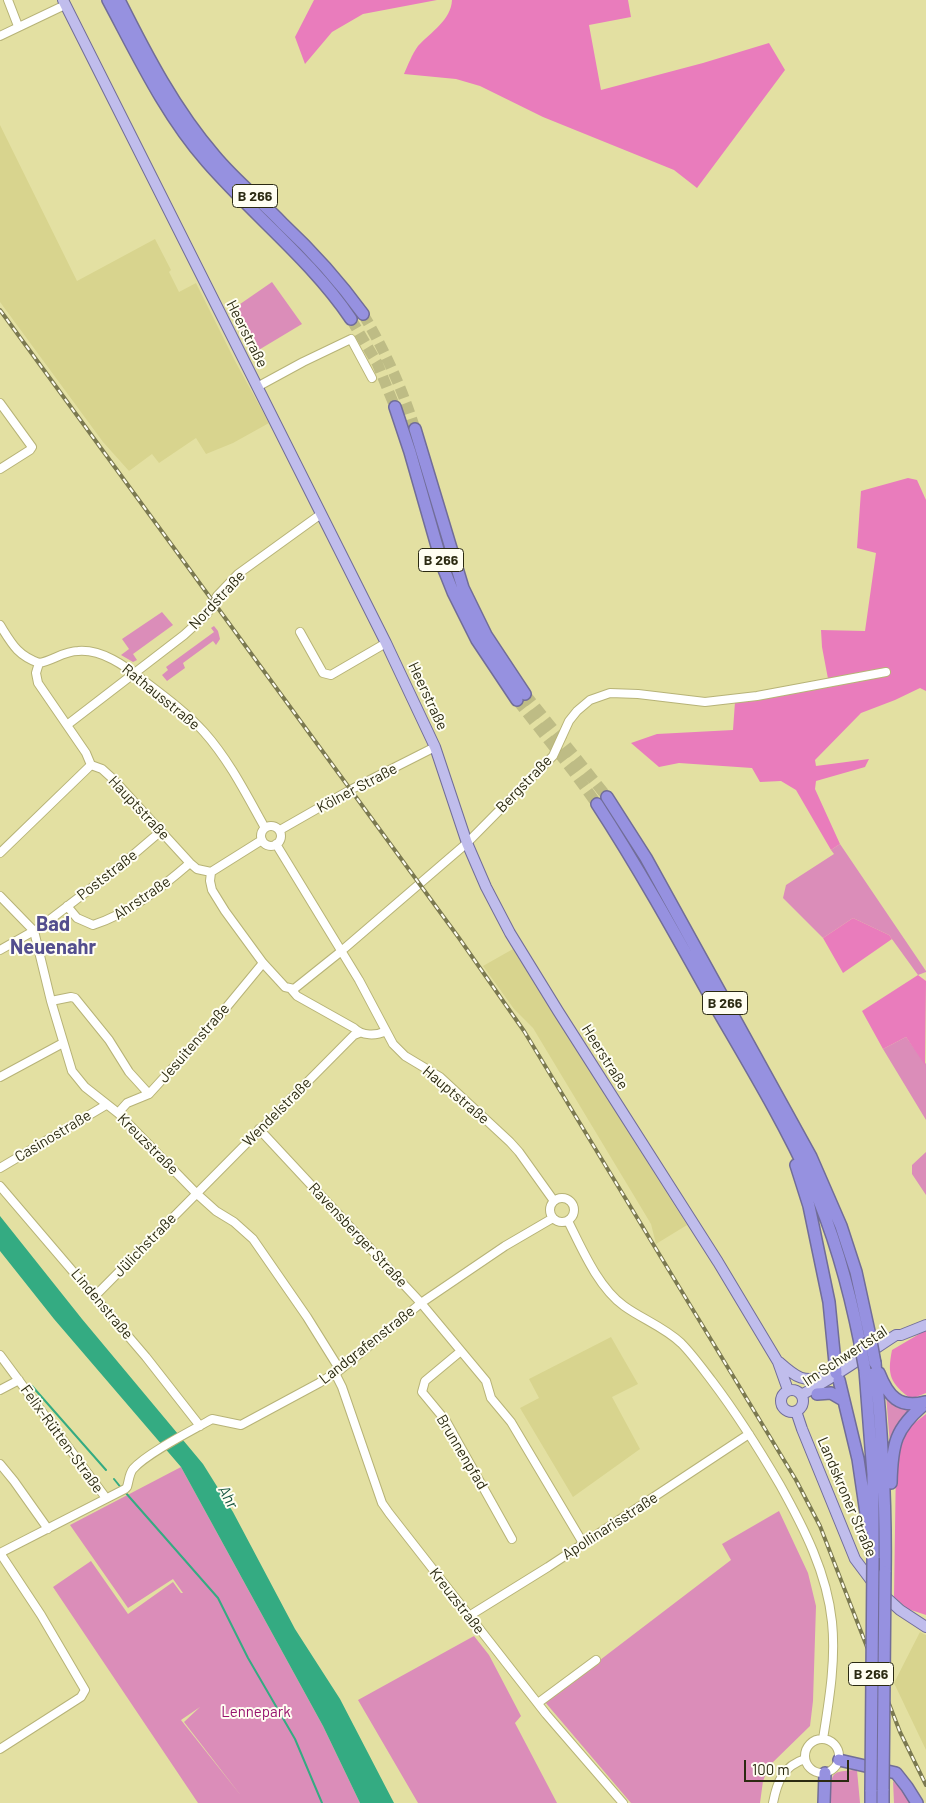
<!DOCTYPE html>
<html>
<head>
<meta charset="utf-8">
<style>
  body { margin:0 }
  #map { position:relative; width:926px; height:1803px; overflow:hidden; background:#e3e0a2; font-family:Barlow,sans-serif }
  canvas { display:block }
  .scale { position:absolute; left:744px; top:1760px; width:105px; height:22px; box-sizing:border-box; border:2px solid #2b2a11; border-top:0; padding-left:6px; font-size:15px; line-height:18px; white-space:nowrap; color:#2b2a11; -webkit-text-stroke:4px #fffef2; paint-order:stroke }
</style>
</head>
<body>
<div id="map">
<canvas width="926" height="1803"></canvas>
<div class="scale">100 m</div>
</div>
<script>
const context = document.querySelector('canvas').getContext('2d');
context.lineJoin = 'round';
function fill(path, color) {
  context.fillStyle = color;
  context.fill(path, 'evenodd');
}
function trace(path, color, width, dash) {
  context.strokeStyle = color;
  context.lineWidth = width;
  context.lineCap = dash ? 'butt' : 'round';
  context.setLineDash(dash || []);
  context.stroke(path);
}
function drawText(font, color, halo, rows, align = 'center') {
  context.font = font + ' Barlow,sans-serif';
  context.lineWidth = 4;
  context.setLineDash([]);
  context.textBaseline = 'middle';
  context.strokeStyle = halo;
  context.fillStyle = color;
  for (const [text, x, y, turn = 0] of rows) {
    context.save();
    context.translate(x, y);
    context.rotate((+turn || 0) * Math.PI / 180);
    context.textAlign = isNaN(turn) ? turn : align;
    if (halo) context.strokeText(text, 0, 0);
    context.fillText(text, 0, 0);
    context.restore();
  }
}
const built = new Path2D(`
  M0 125 77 281 155 239 171 270 169 272 179 292 196 283 235 361 269 423 233 443 206 454 196 438 159 463 152 454 129 471 103 442 0 302Z
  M513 949 687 1225 656 1244 651 1224 533 1028 514 1009 483 966Z
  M611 1337 638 1384 612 1397 640 1449 573 1497 520 1408 539 1398 529 1379Z
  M920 1632 926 1635V1750L894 1683Z`);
const green = new Path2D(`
  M272 282 302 324 252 354 230 311Z
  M162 612 173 625 133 654 137 660 133 662 121 655 129 649 122 639Z
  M214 626 218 631 220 639 216 645 213 641 183 663 185 668 167 681 162 675 168 670 166 667 214 632 211 628Z
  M840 844 926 971V972L918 975 889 935 853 918 823 938 783 898 786 885 834 854 831 850Z
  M906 1037 926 1064V1120L883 1049Z
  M926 1152V1195L912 1174V1165Z
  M886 1394 915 1406 890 1445Z
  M181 1467 323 1726 360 1803H198L53 1587 91 1561 128 1614 173 1582 181 1593H183L173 1579 128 1608 70 1525ZM200 1707 184 1722 242 1797 181 1720Z
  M779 1511 808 1573 816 1606 813 1701 810 1726 769 1766 763 1781 760 1803H631L545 1702 731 1560 722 1544Z
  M474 1636 489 1655 521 1716 515 1723 557 1803H418L358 1700Z
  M857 1770 860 1803H829C835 1777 823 1771 857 1770Z
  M893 1781 903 1791 911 1803H894Z`);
const forest = new Path2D(`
  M314 0H437L363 14 332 32 305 64 295 37Z
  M452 0H628L631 17 589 25 601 90 703 63 769 43 785 70 697 188 674 170 543 117 480 86 456 79 404 74C408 65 412 54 418 46 431 32 451 20 452 0Z
  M908 478 917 480 926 500V691L920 688 895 700 861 713 815 760 816 766 869 759 865 767 816 781 815 789 840 844 831 850 796 790 781 781 760 782 752 768 679 763 659 767 631 743 657 734 733 730 735 702 829 684 822 647 821 630 865 631 876 553 857 548 861 491Z
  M853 918 889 935 892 939 843 973 823 938Z
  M918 975 926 981 925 1065 906 1037 883 1049 862 1011Z
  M926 1330V1393L911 1399C890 1383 887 1375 892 1350Z
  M926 1414V1615L908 1609 894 1597 896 1462 907 1429Z`);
const water = new Path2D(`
  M0 1216 82 1319 203 1464 233 1512 295 1629 340 1699 394 1803H360L323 1726 181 1467 54 1319 0 1251Z`);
const stream = new Path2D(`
  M32 1386 106 1470
  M114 1479 122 1489
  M125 1492 218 1598 248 1658 295 1739 322 1803`);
const highwayTunnel = new Path2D(`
  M363 314C385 351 402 388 415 429
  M351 319 377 363 395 407
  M525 694 607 797
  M517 700 573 771 597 804`);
const minor = new Path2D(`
  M8 0 18 26
  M0 36 65 5
  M257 387 303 362 351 339 372 378
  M0 403 32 447 30 450 0 469
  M0 625C12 644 17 655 39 663
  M300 632 323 673 331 675 386 643
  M39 663C52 661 64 651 78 651 102 649 125 666 143 680 164 696 186 712 204 732 229 760 246 794 265 828
  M39 663 36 673 38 683 86 753 91 765 102 769 113 779 190 863 197 869 211 872
  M67 725 184 635 207 614 217 596 238 574 321 514
  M261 836a10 10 0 1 1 20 0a10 10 0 1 1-20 0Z
  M280 830 350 790 435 747
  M276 844 359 980 393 1044 405 1056 440 1077 510 1142 519 1152 554 1201
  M0 853 91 765
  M211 872 210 881 212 890 225 911 263 963 285 987 294 989 339 953 467 843 553 756 569 721 577 711 590 700 610 693 638 694 705 702 757 696 886 672
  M211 872 262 840
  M0 896 34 931 51 1001 72 1071 85 1087 118 1113 196 1193 216 1211 234 1222 253 1239 307 1317 340 1370
  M67 906 77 918 93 925C130 913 161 888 190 863
  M0 950 39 928 120 866 161 831
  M291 989 297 996 354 1028C362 1036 376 1036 386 1031
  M51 1001 71 997 75 998 109 1040 129 1072 149 1094
  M0 1077 63 1043
  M118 1113 127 1103 149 1094 211 1026 263 963
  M259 1129 421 1303 486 1381 491 1398 511 1422 583 1543
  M0 1168 106 1105
  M0 1186 146 1357 200 1426
  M550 1210a12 12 0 1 1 24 0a12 12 0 1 1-24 0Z
  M568 1221C582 1249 598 1287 624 1306 642 1319 664 1327 681 1343 692 1354 702 1368 712 1381 737 1414 759 1449 780 1485 804 1528 827 1573 832 1622 836 1661 829 1701 823 1739
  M95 1296 354 1035 359 1033
  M461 1351 425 1381 422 1392 446 1421 512 1539
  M0 1355 106 1498
  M335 1373 342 1387 382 1503 389 1513 546 1714 623 1803
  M0 1390 19 1380
  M0 1464 14 1481 48 1529
  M0 1553 125 1489 127 1487C129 1481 129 1474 133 1469 147 1453 193 1430 212 1419L241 1425 319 1383 340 1370 421 1303 505 1246 553 1218
  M0 1553 41 1615 85 1690 81 1697 0 1749
  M469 1616 548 1567 749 1434
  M538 1703 596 1660
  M805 1756a17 17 0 1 1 34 0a17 17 0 1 1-34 0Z
  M773 1803C777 1782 783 1766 805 1759`);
const major = new Path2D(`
  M63 0 386 643 435 747 467 843 486 887 510 933 558 1011 718 1262 778 1362 788 1390
  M779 1362C797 1378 803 1383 828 1376
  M781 1401a11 11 0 1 1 22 0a11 11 0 1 1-22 0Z
  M801 1395C834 1378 865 1355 896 1335H901L926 1325
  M796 1411 802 1429 855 1559 879 1591 900 1610 926 1627`);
const highway = new Path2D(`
  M108 0C138 56 165 114 207 162 254 216 311 260 351 319
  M119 0C146 54 175 110 215 156 235 180 260 200 282 223 312 251 339 281 363 314
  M395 407 410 452 443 567 453 592 477 640 517 700
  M415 429 463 588 486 635 525 694
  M607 797 646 858 811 1157 841 1226 856 1272 870 1336
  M597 804C640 870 678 939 717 1009 750 1066 785 1124 812 1184 835 1236 849 1288 860 1343
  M796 1165 809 1206 829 1302 836 1373
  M875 1363C882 1432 886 1501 885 1572
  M865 1370 873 1474V1558
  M879 1373C888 1396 899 1409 925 1402
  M839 1380 858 1459 868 1527
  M817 1394 831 1393 843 1400
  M891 1483C892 1444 895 1428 926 1403
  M839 1760 896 1773 907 1787 917 1803
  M883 1789V1803
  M871 1790V1803
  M824 1803 825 1773`);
const rail = new Path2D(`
  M0 310 459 938 524 1031 796 1480 820 1526 900 1732 926 1785`);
const highwayBridge = new Path2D(`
  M870 1336 875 1363
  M860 1343 865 1370
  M883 1789 885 1572
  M871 1790 873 1558`);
const shields = [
  [255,196,45],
  [441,560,45],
  [725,1003,45],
  [871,1674,45]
];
const shieldNames = [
  ["B 266",255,196],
  ["B 266",441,560],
  ["B 266",725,1003],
  ["B 266",871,1674]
];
const streetNames = [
  ["Heerstraße",247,334,63],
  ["Nordstraße",217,600,-47],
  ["Heerstraße",428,696,65],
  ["Rathausstraße",161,697,39],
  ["Bergstraße",524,784,-46],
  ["Kölner Straße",357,788,-28],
  ["Hauptstraße",139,808,47],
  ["Poststraße",107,875,-38],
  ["Ahrstraße",142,898,-34],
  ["Jesuitenstraße",194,1043,-49],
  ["Heerstraße",605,1057,58],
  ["Hauptstraße",456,1095,40],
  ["Wendelstraße",277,1112,-45],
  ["Casinostraße",53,1136,-31],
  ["Kreuzstraße",148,1144,45],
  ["Ravensberger Straße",358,1235,47],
  ["Jülichstraße",145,1245,-46],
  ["Lindenstraße",102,1304,50],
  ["Landgrafenstraße",367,1345,-38],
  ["Im Schwertstal",845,1356,-33],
  ["Felix-Rütten-Straße",62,1439,54],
  ["Brunnenpfad",462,1452,59],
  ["Landskroner Straße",847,1497,67],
  ["Apollinarisstraße",610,1526,-33],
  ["Kreuzstraße",457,1601,52]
];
const parkNames = [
  ["Lennepark",256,1712]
];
const waterNames = [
  ["Ahr",228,1497,61]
];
const districtNames = [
  ["Bad",53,924],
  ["Neuenahr",53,947]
];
fill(built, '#d8d48e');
fill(green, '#db8db9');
fill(forest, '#e97cbc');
fill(water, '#34ab82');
trace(stream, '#34ab82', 2);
trace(highwayTunnel, '#bebc85', 11, [11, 5.5]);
trace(minor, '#b7b377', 10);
trace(major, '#716d98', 12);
trace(highway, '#716d98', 14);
trace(minor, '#fff', 8);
trace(major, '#c0bdec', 10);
trace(highway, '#9691e0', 11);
trace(rail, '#7b7950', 4);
trace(rail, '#fffef2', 2, [5.5]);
trace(highwayBridge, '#716d98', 14, []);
trace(highwayBridge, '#9691e0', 11);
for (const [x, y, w] of shields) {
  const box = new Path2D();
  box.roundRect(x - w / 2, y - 11.5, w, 23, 4);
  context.fillStyle = '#fffef2';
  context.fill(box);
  trace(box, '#2b2a11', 1);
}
drawText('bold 14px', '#2b2a11', null, shieldNames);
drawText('15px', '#2b2a11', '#fffef2', streetNames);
drawText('15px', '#97136e', '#fffef2', parkNames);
drawText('italic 16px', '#195741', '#fffef2', waterNames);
drawText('bold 20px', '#534e8d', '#fffef2', districtNames);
</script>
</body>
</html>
